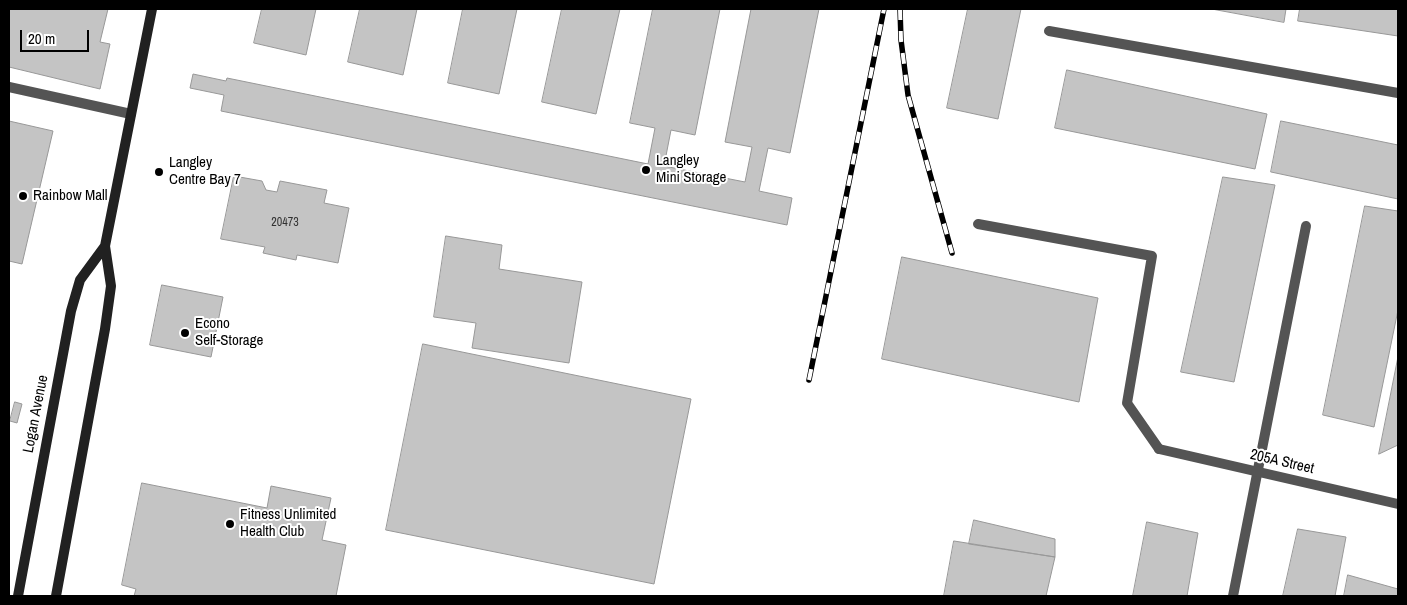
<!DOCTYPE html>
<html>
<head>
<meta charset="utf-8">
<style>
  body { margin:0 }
  #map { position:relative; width:1407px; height:605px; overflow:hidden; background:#fff; font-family:"Archivo Narrow",sans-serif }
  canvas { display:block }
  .frame { position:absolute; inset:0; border:10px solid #000; pointer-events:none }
  .scale { position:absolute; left:20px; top:30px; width:69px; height:22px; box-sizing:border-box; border:2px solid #000; border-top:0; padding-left:6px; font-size:15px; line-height:18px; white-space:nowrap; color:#000; -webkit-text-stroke:4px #fff; paint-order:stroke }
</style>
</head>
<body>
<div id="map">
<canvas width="1407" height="605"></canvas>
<div class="frame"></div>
<div class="scale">20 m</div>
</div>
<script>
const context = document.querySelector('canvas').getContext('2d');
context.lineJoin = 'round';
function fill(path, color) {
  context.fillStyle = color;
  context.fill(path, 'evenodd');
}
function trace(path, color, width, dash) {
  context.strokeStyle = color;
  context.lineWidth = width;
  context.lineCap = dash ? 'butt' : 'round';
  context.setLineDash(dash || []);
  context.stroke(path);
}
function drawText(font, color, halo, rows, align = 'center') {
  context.font = font + ' "Archivo Narrow",sans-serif';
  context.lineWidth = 4;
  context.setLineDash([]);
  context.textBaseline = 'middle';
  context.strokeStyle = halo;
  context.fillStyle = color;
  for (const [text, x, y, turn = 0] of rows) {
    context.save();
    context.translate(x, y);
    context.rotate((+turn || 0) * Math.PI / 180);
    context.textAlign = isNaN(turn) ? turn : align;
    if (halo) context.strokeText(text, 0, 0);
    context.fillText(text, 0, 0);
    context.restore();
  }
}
const building = new Path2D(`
  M9 9H108L100 42 110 44 100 89 9 67Z
  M262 9H316L306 55 254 43Z
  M360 9H417L403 75 348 62Z
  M463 9H517L499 94 448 83Z
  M562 9H620L596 114 542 102Z
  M653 9H720L695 135 671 130 664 166 745 182 752 147 725 142 751 9H819L790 153 768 148 759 191 792 198 787 225 221 111 224 95 190 88 193 74 226 81 227 78 648 164 655 128 630 123Z
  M968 9H1021L998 119 947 108Z
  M1212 9H1286L1284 22Z
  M1300 9H1398V36L1298 21Z
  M1067 70 1267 114 1255 169 1055 128Z
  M9 121 53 131 22 264 9 261Z
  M1281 121 1398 145V199L1271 172Z
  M234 176 262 181 266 190 277 192 280 181 327 190 324 203 349 208 338 263 297 255 296 260 263 253 265 247 221 239Z
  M1223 177 1275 185 1234 382 1181 372Z
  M1365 206 1398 211V310L1374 427 1323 415Z
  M446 236 502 245 499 269 582 282 569 363 472 348 476 323 434 317Z
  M902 257 1098 298 1079 402 882 359Z
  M162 285 223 297 211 357 150 345Z
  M423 344 691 399 654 584 386 530Z
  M1398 357V445L1379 454Z
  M15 402 22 404 17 423 10 421Z
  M142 483 267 508 271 486 331 498 322 540 346 545 336 596H134L136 589 122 585Z
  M974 520 1055 539V557L969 544Z
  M1147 522 1198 533 1187 596H1133Z
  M1298 529 1346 537 1335 596H1283Z
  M954 541 1055 557 1046 596H944Z
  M1348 575 1398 589V596H1344Z`);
const service = new Path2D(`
  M1049 31 1398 93
  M9 87 131 114
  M978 224 1152 256 1127 403 1159 449
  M1233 596 1306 226`);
const minor = new Path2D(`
  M1159 449 1398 504`);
const secondary = new Path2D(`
  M18 596 71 311 80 280 105 246
  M56 596 105 329 111 286 105 246 152 9`);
const rail = new Path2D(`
  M900 9 901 40 908 95 952 253
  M809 380 884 9`);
const markers = [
  [646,170,5,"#000"],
  [159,172,5,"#000"],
  [23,196,5,"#000"],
  [185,333,5,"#000"],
  [230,524,5,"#000"]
];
const numberNames = [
  ["20473",285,223]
];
const poiNames = [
  ["Langley",656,161],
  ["Mini Storage",656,178],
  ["Langley",169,163],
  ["Centre Bay 7",169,180],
  ["Rainbow Mall",33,196],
  ["Econo",195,324],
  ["Self-Storage",195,341],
  ["Fitness Unlimited",240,515],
  ["Health Club",240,532]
];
const streetNames = [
  ["Logan Avenue",36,414,-79],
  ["205A Street",1282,462,13]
];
fill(building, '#c4c4c4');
trace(building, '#989898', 1);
trace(service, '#545454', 10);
trace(minor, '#545454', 10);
trace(secondary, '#212121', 10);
trace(rail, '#000', 5.5);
trace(rail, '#fff', 4, [11]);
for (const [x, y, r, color] of markers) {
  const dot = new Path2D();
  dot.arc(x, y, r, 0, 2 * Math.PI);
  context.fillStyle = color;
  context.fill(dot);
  trace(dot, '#fff', 2);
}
drawText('12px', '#313131', null, numberNames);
drawText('15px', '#000', '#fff', poiNames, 'left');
drawText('15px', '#000', '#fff', streetNames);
</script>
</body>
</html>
